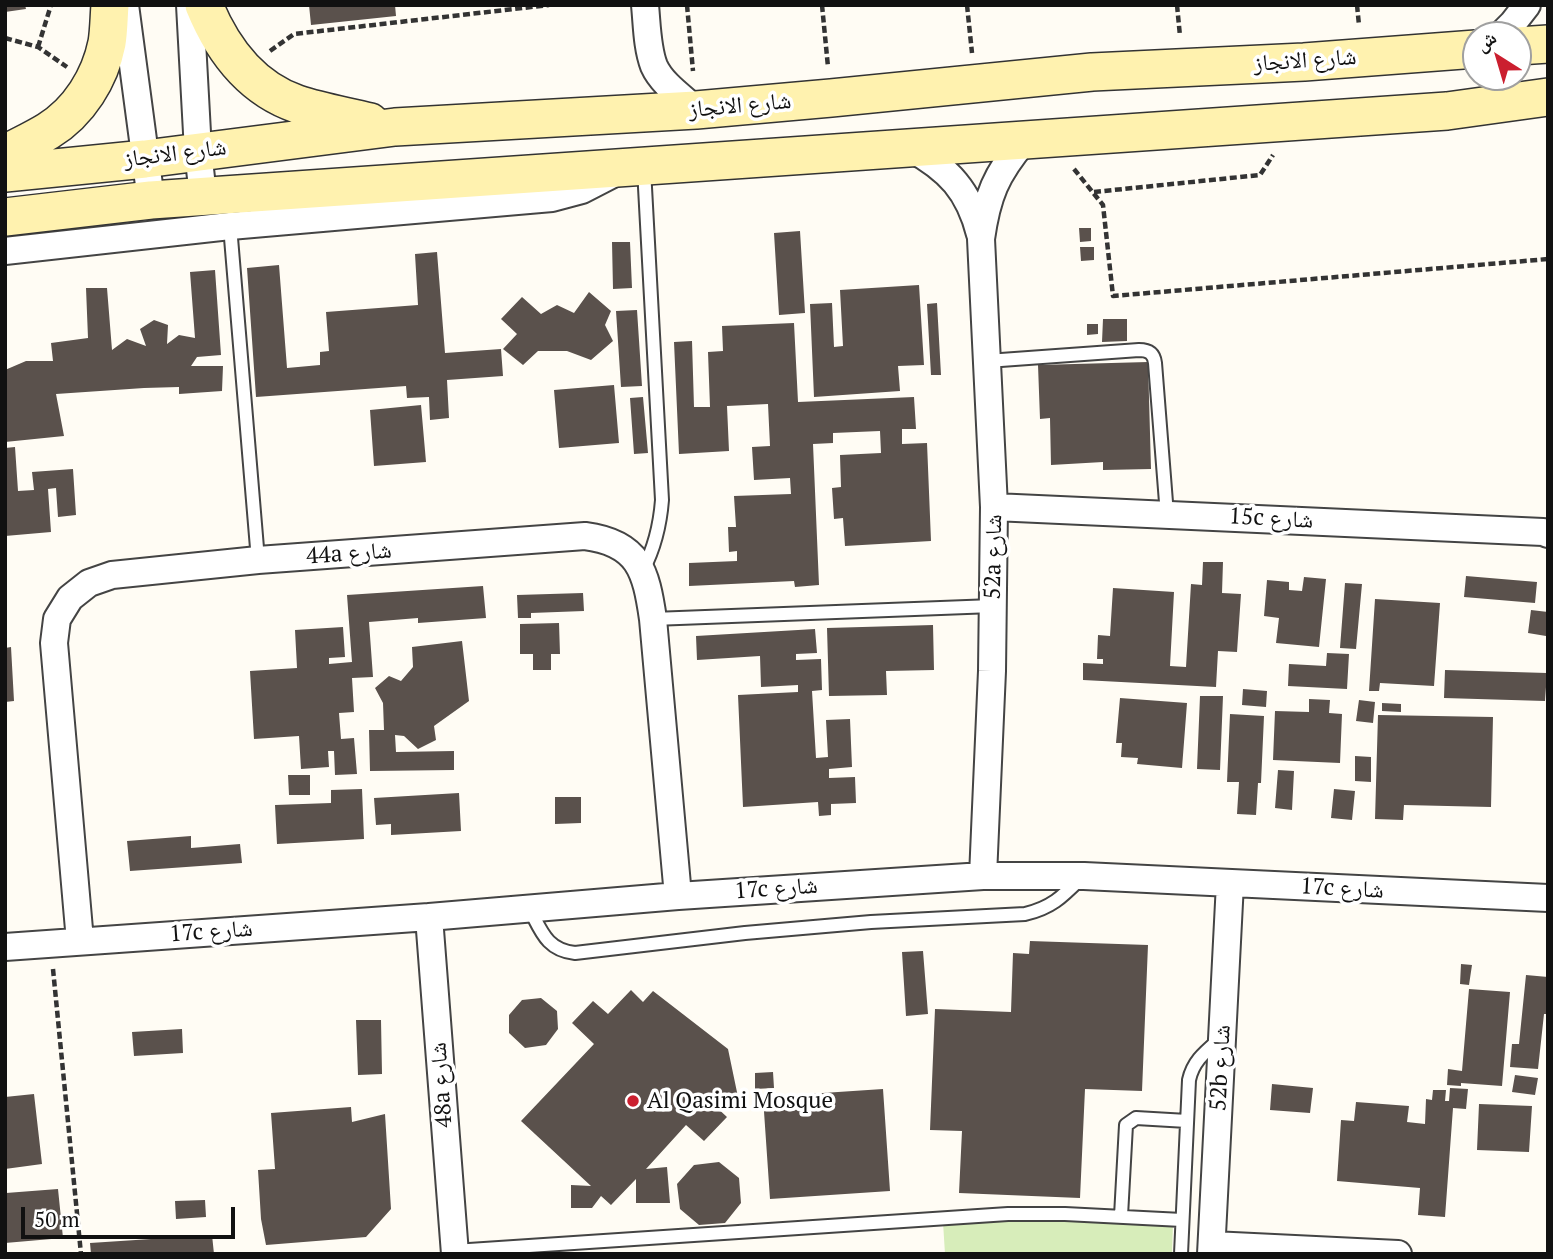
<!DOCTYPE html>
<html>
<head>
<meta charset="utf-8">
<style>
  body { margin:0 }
  #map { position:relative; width:1553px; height:1259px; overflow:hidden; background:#fffcf4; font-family:"PT Serif","Noto Naskh Arabic",serif }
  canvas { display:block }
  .frame { position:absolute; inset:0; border:7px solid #111; pointer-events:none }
  .north { position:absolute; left:1462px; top:21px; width:70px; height:70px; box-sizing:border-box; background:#fff; border:2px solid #a0a0a0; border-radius:50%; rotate:323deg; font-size:19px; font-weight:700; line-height:28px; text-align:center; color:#111 }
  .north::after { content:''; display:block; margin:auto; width:24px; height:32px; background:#cb1f2f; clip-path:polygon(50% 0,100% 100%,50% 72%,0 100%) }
  .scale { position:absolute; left:21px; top:1207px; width:214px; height:32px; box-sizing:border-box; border:4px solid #111; border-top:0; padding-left:9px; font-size:21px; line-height:24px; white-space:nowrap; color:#111; -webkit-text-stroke:5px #fff; paint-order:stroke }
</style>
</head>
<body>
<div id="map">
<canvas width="1553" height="1259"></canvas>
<div class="frame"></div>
<div class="north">ش</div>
<div class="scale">50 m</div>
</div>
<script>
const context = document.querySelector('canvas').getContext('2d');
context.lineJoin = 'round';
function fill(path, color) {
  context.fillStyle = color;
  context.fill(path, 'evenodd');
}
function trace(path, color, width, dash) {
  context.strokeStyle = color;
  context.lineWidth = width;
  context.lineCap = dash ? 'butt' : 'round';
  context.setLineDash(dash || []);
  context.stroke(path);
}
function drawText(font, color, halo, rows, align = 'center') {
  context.font = font + ' "PT Serif","Noto Naskh Arabic",serif';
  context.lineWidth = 7;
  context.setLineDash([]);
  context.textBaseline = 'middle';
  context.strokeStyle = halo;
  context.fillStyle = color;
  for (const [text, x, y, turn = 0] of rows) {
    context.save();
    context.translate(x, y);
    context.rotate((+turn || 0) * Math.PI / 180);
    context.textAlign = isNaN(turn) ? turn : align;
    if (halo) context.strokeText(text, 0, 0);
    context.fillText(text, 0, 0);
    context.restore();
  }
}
const green = new Path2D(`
  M943 1222H1173L1172 1254H945Z`);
const building = new Path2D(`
  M5 5H25L26 9 5 12Z
  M309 5H395L396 16 311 25Z
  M1079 228H1091V241L1080 242Z
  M800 231 805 313 779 315 774 233Z
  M612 242H630L632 288 613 289Z
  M1080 247H1094V260L1081 261Z
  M437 252 445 353 501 349 503 376 447 380 449 418 430 420 429 397 407 398 406 386 256 397 247 268 279 265 287 368 320 365V352L329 351 326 312 418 305 415 254Z
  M215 270 221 355 197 357 191 366H223L222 391 179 394V387L144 388 56 394 64 436 5 442V370L26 361H53L51 343 88 338 86 288H107L112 350 127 339 146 346 140 329 154 320 168 325 167 344 179 335 195 338 190 272Z
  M919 285 924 365 898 366 900 391 814 397 810 304 832 303 834 347 843 346 840 290Z
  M589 292 611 311 605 325 613 341 591 360 567 351H538L523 365 503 349 517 334 501 319 522 297 541 314 557 305 574 313Z
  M937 303 941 375H931L927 304Z
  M637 310 642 386 621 387 616 311Z
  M1103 319H1127V341L1102 342Z
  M794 323 798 402 914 397 916 429H902V444L927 443 931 541 845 546 843 518 834 519 832 488 841 487 840 455 881 453 880 431 833 433V443L813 444 819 585 795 587 794 581 689 586V563L737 561V551L729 552 728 527H736L734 496 791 494 790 478 754 480 752 447 770 446 768 404 727 406 729 451 679 454 674 342 692 341 694 407H710L708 352 723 351 722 326Z
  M1087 324H1098V334L1087 335Z
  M1148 362 1151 469 1103 470V462L1051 465 1050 418 1040 419 1038 365Z
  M614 385 619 443 559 448 554 390Z
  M643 397 648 453 634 454 630 398Z
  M421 405 426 462 374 466 370 410Z
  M15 447 18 491 34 490 32 472 73 469 76 515 58 517 56 488 48 489 51 532 5 536V448Z
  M1203 562H1223L1222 593 1241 594 1237 652 1218 651 1216 687 1083 680V663L1103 664V659H1097L1098 635 1110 636 1113 588 1174 592 1170 666 1186 667 1191 584 1202 585Z
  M1466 576 1537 582 1535 603 1464 597Z
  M1304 577 1326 579 1319 647 1276 643 1279 618 1264 616 1267 580 1289 582V590L1302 591Z
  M1345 583 1362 584 1356 649 1340 648Z
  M483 586 486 618 418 623V618L369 622 373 677 352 678 354 712 339 713 341 739 354 738 357 774 335 775 334 751H328L329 767 301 769 299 736 254 739 250 671 297 668 295 630 343 627 345 657 329 658V664L352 662 347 595Z
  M583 593 584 611 531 613V618H518L517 595Z
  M1375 599 1440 603 1434 686 1380 683 1379 691H1369Z
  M1531 610 1548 612 1546 636 1528 633Z
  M559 623 560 654H551V670H533V654H520V624Z
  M933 625 934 670 886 671 887 695 829 696 827 628Z
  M815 629 817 653 796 654V660L821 659 822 690 812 691 816 758 828 757 826 720 850 719 852 767 829 769V778L855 777 856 803 831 804V815L819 816 818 802 743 807 738 695 798 692V685L761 687 760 656 697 660 696 636Z
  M462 641 469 701 434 726 436 740 418 749 404 736 395 735 396 752 454 751V770L370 771 369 730H384L383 703 375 688 389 676 401 681 413 667 412 647Z
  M11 647 14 701 5 702V648Z
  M1327 653 1349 654 1347 689 1288 686 1289 664 1326 666Z
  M1445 670 1547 673 1545 701 1444 698Z
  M1243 689 1267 691 1266 707 1242 705Z
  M1200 696H1223L1220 770 1197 769Z
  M1120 698 1187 703 1182 768 1137 764 1138 758 1121 757 1122 743H1116Z
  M1309 699 1330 700 1329 713 1342 714 1340 763 1273 760 1275 711 1309 712Z
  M1359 700 1375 702 1373 723 1356 721Z
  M1382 703 1401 704V712L1382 711Z
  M1230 714 1264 716 1261 783H1258L1256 815 1237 814 1239 782H1227Z
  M1378 715 1493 717 1491 807 1404 805 1403 820 1375 819Z
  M1355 756 1371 757V782L1355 781Z
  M1278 770 1294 771 1292 810 1275 808Z
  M288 775H310V795H289Z
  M362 789 364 839 277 844 275 805 331 803V790Z
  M1334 789 1355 791 1352 820 1331 818Z
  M459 793 461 831 391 835V824L376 825 374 798Z
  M555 797H581V823L555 824Z
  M191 836V848L240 844 242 863 130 871 127 841Z
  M1030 941 1148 945 1142 1091 1085 1089 1080 1198 959 1193 962 1131 930 1130 935 1009 1011 1012 1013 953 1029 954Z
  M923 951 928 1014 906 1016 902 952Z
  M1461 964 1472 965 1469 985 1460 984Z
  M1526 975 1548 977V1014H1544L1538 1069 1510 1067 1512 1044H1519Z
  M1469 989 1510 992 1502 1086 1461 1083V1086L1447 1085 1448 1069 1462 1071Z
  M631 990 643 1002 653 991 728 1049 738 1097 714 1105 727 1117 704 1141 686 1125 646 1169 667 1167 670 1203H636V1179L611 1205 601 1196 592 1208H571V1185L591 1186 521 1121 594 1044 572 1023 593 1001 608 1014Z
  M541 998 557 1011 558 1029 546 1045 525 1048 509 1033V1015L522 1000Z
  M356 1020H381L382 1074 358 1075Z
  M182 1029 183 1053 134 1056 132 1032Z
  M773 1072 774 1088 755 1089V1073Z
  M1515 1075 1538 1078 1535 1095 1512 1092Z
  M1272 1084 1313 1088 1310 1113 1270 1110Z
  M1450 1088 1468 1089 1466 1109 1453 1108 1445 1217 1418 1215 1420 1188 1337 1181 1341 1120 1354 1121 1356 1102 1409 1106 1407 1122 1425 1124 1426 1099 1432 1100 1433 1090H1446L1445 1101H1449Z
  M883 1089 890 1191 770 1199 763 1097Z
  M34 1094 42 1164 5 1169V1097Z
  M1479 1104 1532 1106 1529 1152 1477 1150Z
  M351 1107 352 1122 385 1114 391 1209 366 1237 266 1245 261 1219 258 1170 275 1169 271 1113Z
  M719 1162 739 1178 741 1203 725 1223 699 1225 680 1209 677 1184 694 1165Z
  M58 1189 63 1238 5 1243V1213H7L6 1193Z
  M205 1200 206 1217 176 1219 175 1201Z
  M212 1235 214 1254H91L90 1243Z`);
const path = new Path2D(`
  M687 5 693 71
  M822 5 828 67
  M967 5 972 53
  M1177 5 1180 36
  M1357 5 1359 25
  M5 38 38 47 67 67
  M38 47 51 5
  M270 51 294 34 549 5
  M1074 169 1103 205 1113 296 1548 259
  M1094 192 1260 175 1273 155
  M53 969 81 1254`);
const lane = new Path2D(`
  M230 226 258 560
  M987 361 1139 350C1149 350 1154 354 1155 363L1167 515
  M643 570C655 547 660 526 662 500L644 169
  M653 619 993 606
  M529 908C541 930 546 950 575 953L745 933 871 922 1025 914C1051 908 1062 897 1080 879
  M1121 1216 1126 1125 1136 1118 1187 1121
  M454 1251 1008 1214H1065L1182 1220
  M1181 1254 1189 1080C1193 1061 1205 1052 1220 1039`);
const street = new Path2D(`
  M125 5 151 200
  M190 5 198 151 203 196
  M645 5C647 25 647 48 654 66 662 84 682 97 696 110
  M1501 35 1513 23 1527 5
  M910 148C949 169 969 191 980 234
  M5 251 230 226 552 198 582 190 615 173
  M994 507 1543 532 1548 534
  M983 876 992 671 994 507 981 239C987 196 996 174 1024 141
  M429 917 455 1254
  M80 941 54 643 57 619 70 598 89 583 112 575 258 560 585 536C639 543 646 571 653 619L678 896
  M5 947 429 917 678 896 983 876H1084L1548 898
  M1212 1245 1398 1254
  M1211 1254 1230 883`);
const secondary = new Path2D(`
  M204 5C222 49 251 88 297 104 321 112 346 116 370 122
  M1518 46 1548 44
  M5 154C20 146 35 139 48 131 79 112 100 78 107 43 109 31 109 18 110 5
  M5 173 145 159 395 127 696 110 831 98 1092 72 1304 62 1476 49
  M5 217 151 200 1447 111 1548 97`);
const markers = [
  [633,1101,7,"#cb1f2f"]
];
const streetNames = [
  ["شارع الانجاز",1305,61,-4],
  ["شارع الانجاز",740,106,-5],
  ["شارع الانجاز",175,154,-7],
  ["15c شارع",1271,519,3],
  ["44a شارع",349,554,-4],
  ["52a شارع",994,557,-89],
  ["17c شارع",776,889,-4],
  ["17c شارع",1342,889,3],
  ["17c شارع",211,932,-4],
  ["52b شارع",1221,1068,-87],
  ["48a شارع",442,1085,-94]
];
const poiNames = [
  ["Al Qasimi Mosque",647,1101]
];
fill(green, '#d7edba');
fill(building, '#5a514c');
trace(lane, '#444', 16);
trace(street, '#444', 30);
trace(secondary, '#333', 40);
trace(path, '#333', 4.5, [7, 3.5]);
trace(lane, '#fff', 12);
trace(street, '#fff', 26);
trace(secondary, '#fff2af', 37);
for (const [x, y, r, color] of markers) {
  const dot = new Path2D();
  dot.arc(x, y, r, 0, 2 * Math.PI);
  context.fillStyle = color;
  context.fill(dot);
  trace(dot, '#fff', 2.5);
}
drawText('23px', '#111', '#fff', streetNames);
drawText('23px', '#111', '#fff', poiNames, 'left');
</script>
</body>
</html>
